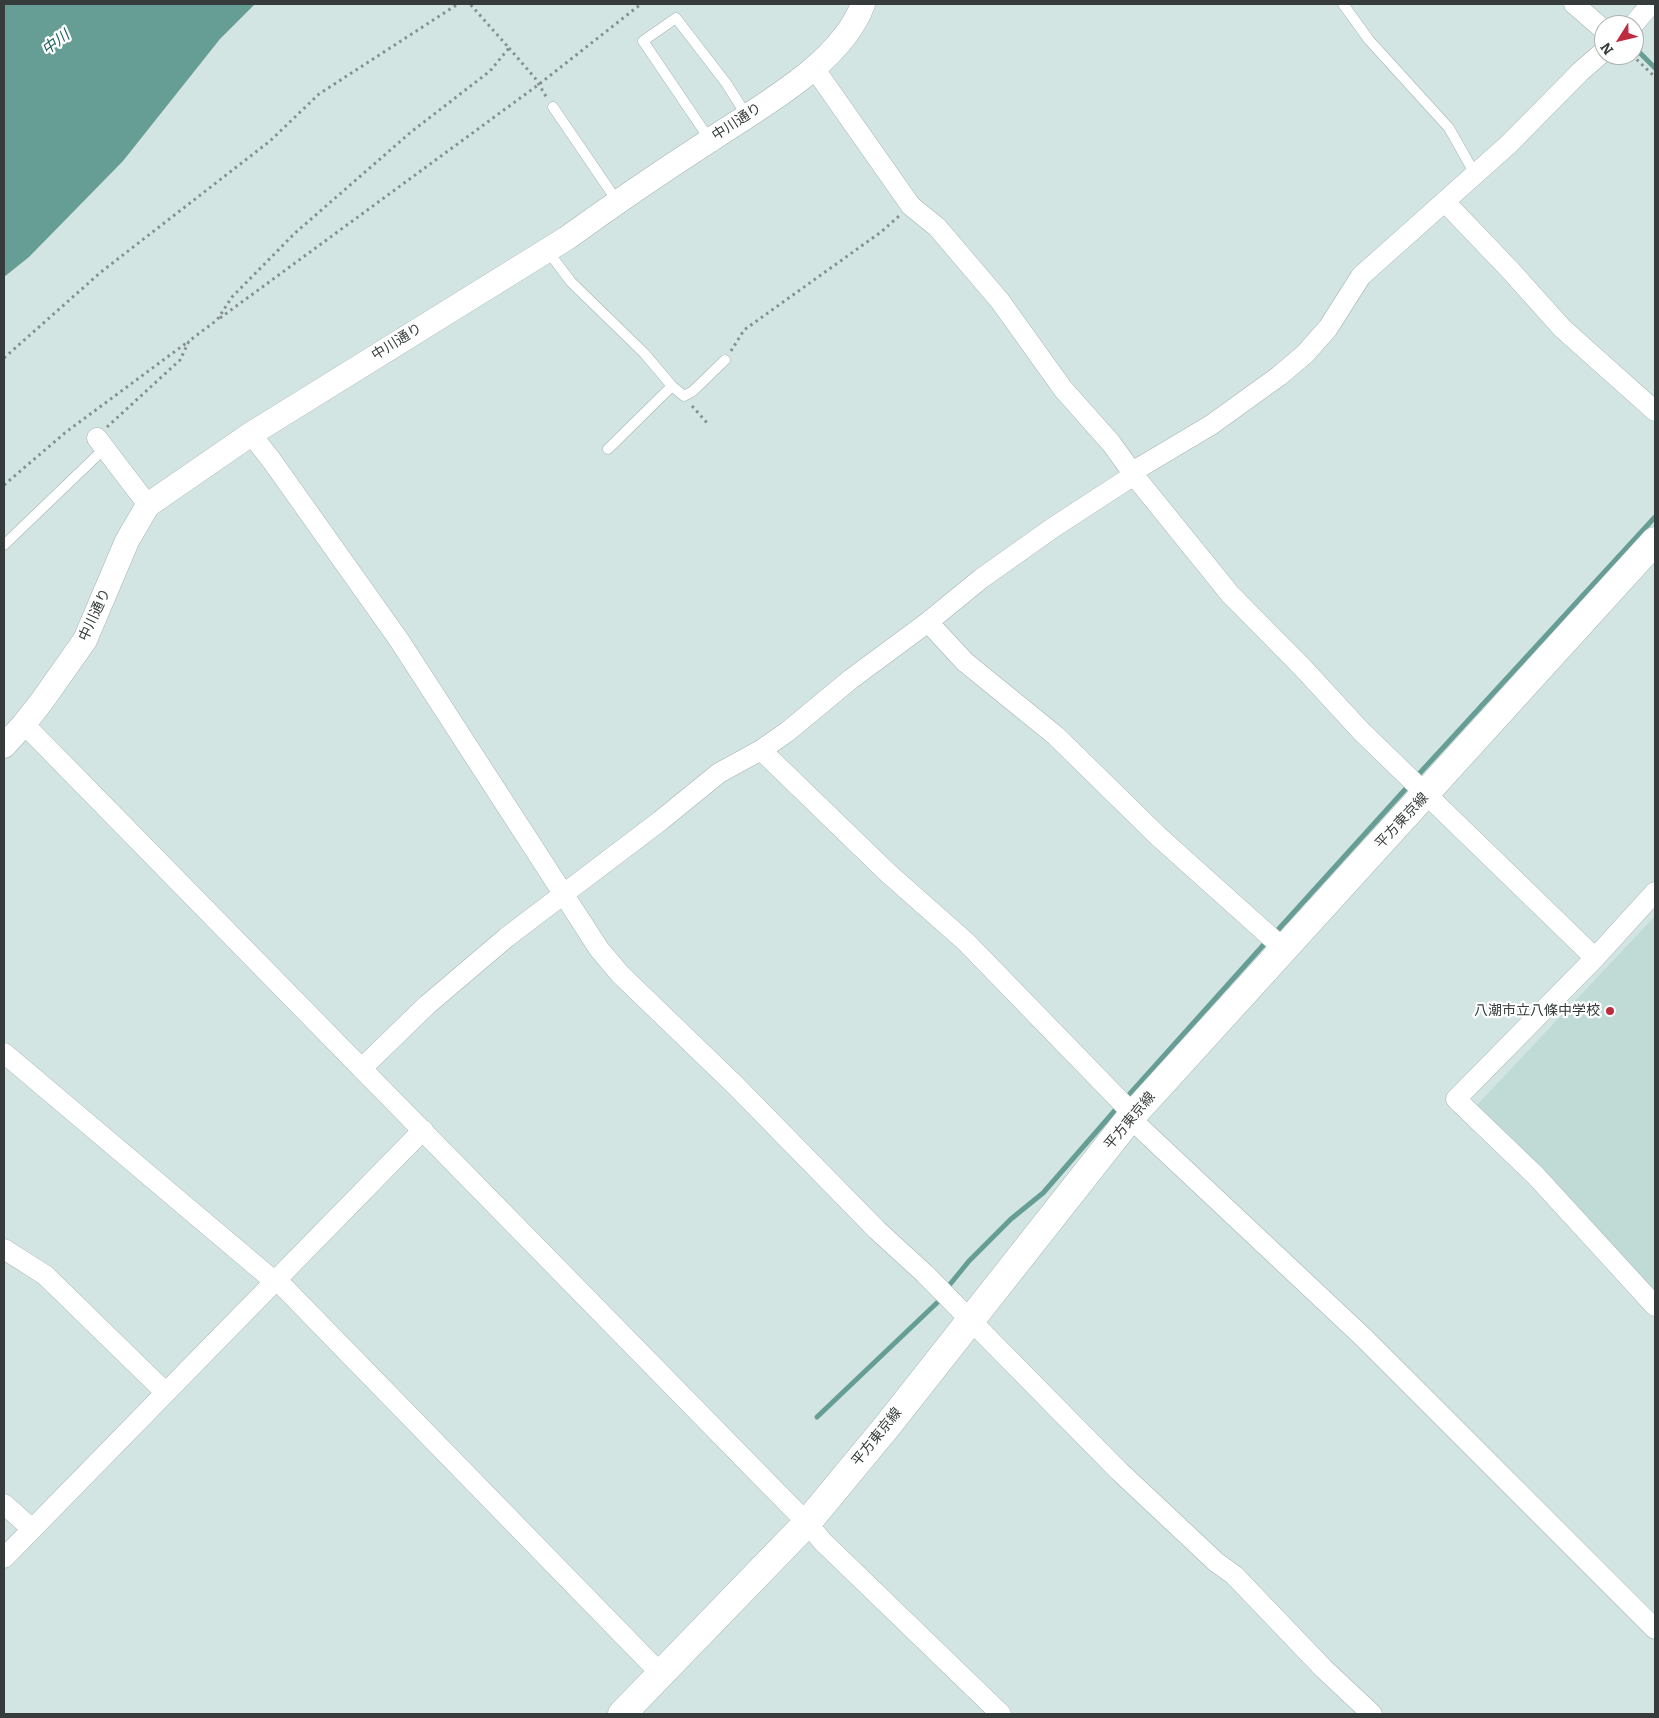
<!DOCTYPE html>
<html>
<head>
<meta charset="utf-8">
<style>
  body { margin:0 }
  #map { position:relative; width:1659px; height:1718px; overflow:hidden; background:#d3e5e2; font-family:Bitter,serif }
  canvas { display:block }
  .frame { position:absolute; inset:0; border:5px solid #353c3b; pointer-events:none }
  .north { position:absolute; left:1594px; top:15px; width:50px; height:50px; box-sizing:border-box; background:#fff; border:1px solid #aeb1b1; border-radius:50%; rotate:234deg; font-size:14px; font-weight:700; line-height:20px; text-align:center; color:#353c3b }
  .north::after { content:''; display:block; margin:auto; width:18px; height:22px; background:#be2d3f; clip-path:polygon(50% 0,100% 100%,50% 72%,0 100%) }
</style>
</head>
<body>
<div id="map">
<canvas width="1659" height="1718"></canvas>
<div class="frame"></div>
<div class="north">N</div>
</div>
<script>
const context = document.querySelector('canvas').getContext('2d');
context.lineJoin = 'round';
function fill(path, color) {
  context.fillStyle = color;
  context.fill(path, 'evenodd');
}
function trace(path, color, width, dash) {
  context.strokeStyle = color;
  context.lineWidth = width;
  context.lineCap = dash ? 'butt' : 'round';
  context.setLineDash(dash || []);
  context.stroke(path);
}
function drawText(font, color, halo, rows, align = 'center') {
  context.font = font + ' Bitter,"Noto Sans JP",serif';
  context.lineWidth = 4.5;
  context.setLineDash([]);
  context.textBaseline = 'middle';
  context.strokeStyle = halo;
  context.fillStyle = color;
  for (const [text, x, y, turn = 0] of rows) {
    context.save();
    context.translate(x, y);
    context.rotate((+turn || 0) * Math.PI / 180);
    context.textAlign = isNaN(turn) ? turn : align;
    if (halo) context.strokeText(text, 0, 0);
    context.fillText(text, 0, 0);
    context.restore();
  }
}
const built = new Path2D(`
  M1655 916V1297L1475 1107Z`);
const water = new Path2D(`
  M4 4H255L220 39 123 161 29 257 4 277Z`);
const stream = new Path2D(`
  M1634 47 1655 68
  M1418 775 1655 517
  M1276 932 1410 784
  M1127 1097 1267 941
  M947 1288 969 1261 1011 1219 1043 1193 1117 1108
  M817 1417 942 1298`);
const path = new Path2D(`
  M509 48 535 78 547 98
  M1632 55 1655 77
  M220 318 538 85 641 4
  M731 351 744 330 881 232 899 216
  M4 358 101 272 270 141 319 94 458 4
  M692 406 708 424
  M107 427 180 360 189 341 217 320 232 297 295 233 411 132 490 71 509 48 470 4
  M4 485 66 432 189 341`);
const service = new Path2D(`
  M1343 4 1369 40 1449 128 1475 174
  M553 107 617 201
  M710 140 643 41 676 18 726 83 747 116
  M547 250 571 282 644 353 672 386 684 396 693 391 725 360
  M608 449 672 386
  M4 545 105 448`);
const minor = new Path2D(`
  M1574 4 1604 30
  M1633 25 1651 4
  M814 68 911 206 937 227 1000 301 1063 389 1111 443 1137 479 1230 594 1303 668 1361 731 1595 958
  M1445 202 1511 271 1562 328 1655 411
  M251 434 272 461 399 640 599 949 620 974 736 1086 877 1230 925 1274 1119 1471 1216 1562 1234 1575 1324 1669 1372 1714
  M97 438 148 505
  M1132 472 1211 425 1279 376 1305 354 1328 328 1361 276 1509 144 1580 72 1604 51
  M928 622 965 662 1056 736 1159 837 1284 949
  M24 724 807 1523 823 1542 1001 1714
  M761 750 888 873 966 942 1134 1115
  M1655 892 1595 958 1456 1099 1536 1176 1655 1306
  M4 1053 274 1281
  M362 1068 427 1005 507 937 660 821 719 773 761 750 787 732 851 679 928 622 982 578 1054 527 1134 475
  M1130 1118 1363 1337 1655 1629
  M4 1249 45 1275 165 1392
  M276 1279 661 1674
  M4 1504 32 1529
  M4 1558 423 1130`);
const tertiary = new Path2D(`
  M4 746 24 724 42 701 85 640 127 541 148 505 251 434 567 238C614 204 661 172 709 141 759 107 841 64 863 4`);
const secondary = new Path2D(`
  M622 1714 807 1523 888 1425 1130 1118 1655 541`);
const markers = [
  [1610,1011,5,"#be2d3f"]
];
const streetNames = [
  ["中川通り",737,122,-33],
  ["中川通り",397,342,-32],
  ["中川通り",95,615,-65],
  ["平方東京線",1402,821,-47],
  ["平方東京線",1130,1121,-50],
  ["平方東京線",877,1437,-51]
];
const poiNames = [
  ["八潮市立八條中学校",1600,1011]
];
const waterNames = [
  ["中川",56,43,-37]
];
fill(built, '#c0dbd6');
fill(water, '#669d95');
trace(stream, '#669d95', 5);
trace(service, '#a3b4b2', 11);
trace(minor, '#a3b4b2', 21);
trace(tertiary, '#a3b4b2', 25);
trace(secondary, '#a3b4b2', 29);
trace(path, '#84908e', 3, [2.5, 4]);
trace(service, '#fff', 10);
trace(minor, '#fff', 20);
trace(tertiary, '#fff', 24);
trace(secondary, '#fff', 28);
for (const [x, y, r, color] of markers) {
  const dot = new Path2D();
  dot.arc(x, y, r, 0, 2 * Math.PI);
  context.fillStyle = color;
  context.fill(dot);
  trace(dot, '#fff', 2);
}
drawText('14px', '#353c3b', '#fff', streetNames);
drawText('14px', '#353c3b', '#fff', poiNames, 'right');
drawText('italic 15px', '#166159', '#fff', waterNames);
</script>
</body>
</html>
